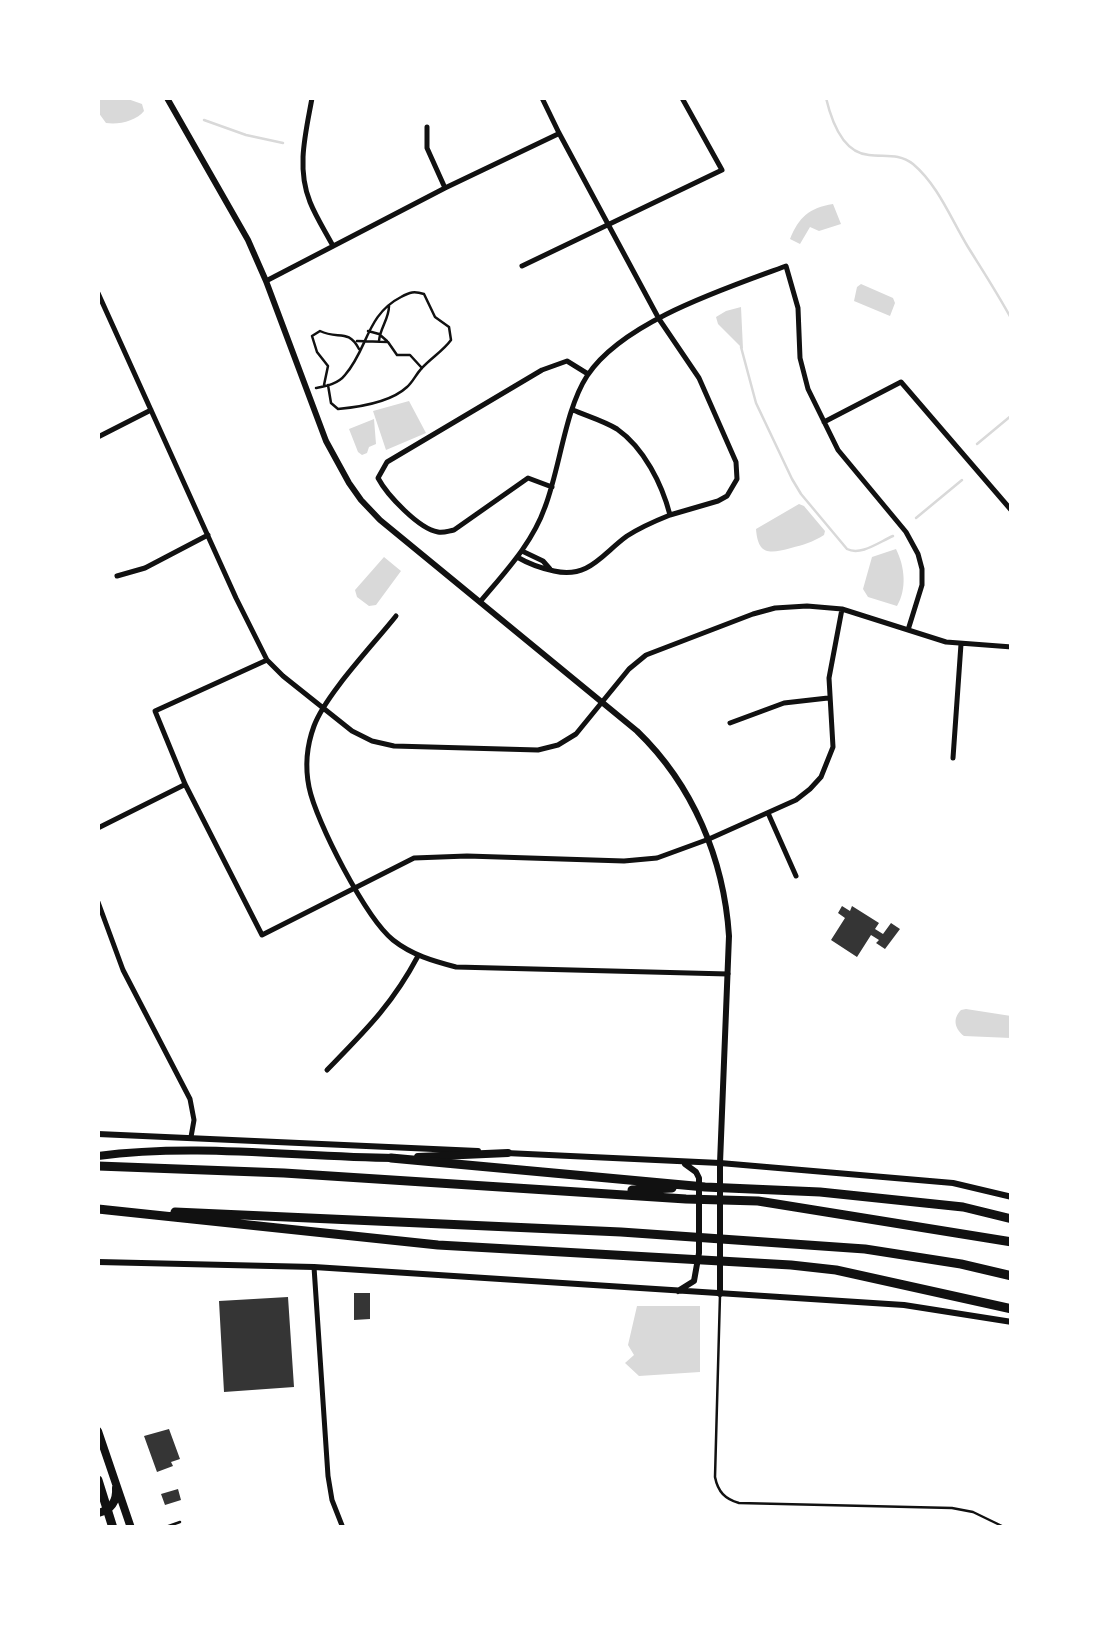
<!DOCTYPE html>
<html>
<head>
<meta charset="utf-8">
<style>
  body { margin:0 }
  #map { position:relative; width:1109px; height:1625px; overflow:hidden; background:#fff; font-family:Poppins,sans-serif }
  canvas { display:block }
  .frame { position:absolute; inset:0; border:100px solid #fff; pointer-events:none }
</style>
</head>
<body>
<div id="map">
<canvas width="1109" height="1625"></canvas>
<div class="frame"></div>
</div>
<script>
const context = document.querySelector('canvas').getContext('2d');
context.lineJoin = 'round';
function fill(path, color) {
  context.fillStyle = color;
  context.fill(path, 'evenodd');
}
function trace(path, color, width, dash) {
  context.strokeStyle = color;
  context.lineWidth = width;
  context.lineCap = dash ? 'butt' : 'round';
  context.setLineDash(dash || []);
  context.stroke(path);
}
const water = new Path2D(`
  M98 98H125L142 104 144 111C136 121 119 125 106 123L98 112Z
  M833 204 841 224 819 231 810 227 800 244 790 239C799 217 809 208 833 204Z
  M861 284 893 298 895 303 890 316 854 301 857 287Z
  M741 307 743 349 718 324 716 317 726 311Z
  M409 401 426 433 386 450 373 411Z
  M374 419 376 444 369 447 367 453 362 455 358 452 349 429Z
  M799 504 804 506 825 531 824 535C813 542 803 545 791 548 769 554 758 555 756 529Z
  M896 549C905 567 907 589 897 606L868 597 863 589 872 557Z
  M384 557 401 571 376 605 369 606 357 597 355 590Z
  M966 1009 1011 1016V1038L964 1036C955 1029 952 1019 961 1010Z
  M637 1306H700V1372L639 1376 625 1363 634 1355 628 1345Z`);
const stream = new Path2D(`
  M826 98C831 119 842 153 869 155 885 157 899 153 913 164 938 185 951 219 968 247 983 271 998 294 1012 320
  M204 120 246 135 283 143
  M741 347 756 403 792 479 801 494 847 549C861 556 879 542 893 536
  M977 444 1012 415
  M916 518 962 480`);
const building = new Path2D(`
  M842 906 850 911 852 906 879 923 875 929 883 934 891 923 900 929 885 949 876 943 879 940 871 935 857 957 831 940 845 918 838 913Z
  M354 1293H370V1319L354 1320Z
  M288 1297 294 1387 224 1392 219 1301Z
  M169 1429 180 1459 171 1462 173 1466 157 1472 144 1436Z
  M178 1489 181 1500 165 1505 161 1494Z`);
const path = new Path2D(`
  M368 331 379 334 387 341
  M357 341 388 342 397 355H410L421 367
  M379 341C380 328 389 319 389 306
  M324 385 328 366 317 352 312 336 320 331C338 340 348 328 359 349
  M316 388C326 386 338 384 345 375 368 349 366 315 401 297 410 292 414 291 424 294L435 317 449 327 451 340C443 351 431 358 422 368 416 374 413 382 407 387 391 402 360 407 338 409L331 403 328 385`);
const service = new Path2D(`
  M720 1295 715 1477C718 1492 725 1499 739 1503L952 1508 973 1512 1006 1528
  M163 1528 180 1522`);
const minor = new Path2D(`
  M312 98C306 132 296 168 310 202 316 217 325 231 333 246
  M542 98 559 133 659 319 699 378 736 462 737 479 727 496 718 501 670 515
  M427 127V148L445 188
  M522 266 722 170 682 98
  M266 281 445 188 558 134
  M98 293 236 598 267 660 283 676 352 731 372 741 394 746 538 750 558 745 576 734 629 669 646 655 753 614 775 608 807 606 842 609 946 642 1012 647
  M824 422 901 382 1012 511
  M98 437 151 410
  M552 487 528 478 454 530C448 531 444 533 438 532 419 529 387 495 378 478L387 462 542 370 567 361 588 374
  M522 551 543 561 550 569
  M517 557C529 564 540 568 554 571 589 579 602 554 627 536 641 527 655 521 670 515 662 484 644 448 617 429 604 421 587 416 573 410
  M117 576 145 568 208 535
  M480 602C505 572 532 544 545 507 560 468 565 410 587 376 623 321 727 288 786 266L798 308 800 358 808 389 838 450 906 532 918 554 922 569V585L908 630
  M396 616C373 645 326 694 314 726 307 745 305 767 309 787 316 822 366 918 393 940 412 955 433 961 456 967L728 974
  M267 660 155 711 185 784 262 935 414 858 467 856 624 861 657 858 709 839 796 800 810 789 821 777 833 747 829 678 842 609
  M730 723 784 703 828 698
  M953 758 961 644
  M768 813 796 876
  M98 828 184 785
  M98 902 123 970 190 1099 194 1120 191 1137
  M327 1070C365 1031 392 1005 418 956
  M314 1267 328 1476 332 1500 343 1528`);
const tertiary = new Path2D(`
  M167 98 248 240 266 281 326 441 349 483 361 500 380 520 637 731C693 785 724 859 729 936L720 1163V1294`);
const secondary = new Path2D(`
  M98 1134 478 1151
  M506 1153 720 1163 953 1183 1012 1197
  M98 1262 314 1267 904 1305 1012 1322
  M678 1291 694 1281 699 1253V1178L696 1172 685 1164`);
const primary = new Path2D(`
  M98 1156C196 1143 295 1157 394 1158
  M418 1157 508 1153
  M98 1431 131 1528
  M98 1513C111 1510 117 1502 116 1488`);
const motorway = new Path2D(`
  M391 1158 705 1187 820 1192 963 1207 1012 1219
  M98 1166 284 1173 686 1199 758 1201 1012 1242
  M632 1190 672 1188
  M98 1209 438 1245 791 1265 836 1270 1012 1309
  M175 1212 621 1232 865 1249 961 1264 1012 1276
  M98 1480 113 1528`);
fill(water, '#d9d9d9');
trace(stream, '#d9d9d9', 2.5);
fill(building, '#353535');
trace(path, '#111', 2.5);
trace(service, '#111', 2.5);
trace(minor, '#111', 5);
trace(tertiary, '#111', 6);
trace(secondary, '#111', 6);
trace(primary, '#111', 8);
trace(motorway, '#111', 9);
</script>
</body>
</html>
